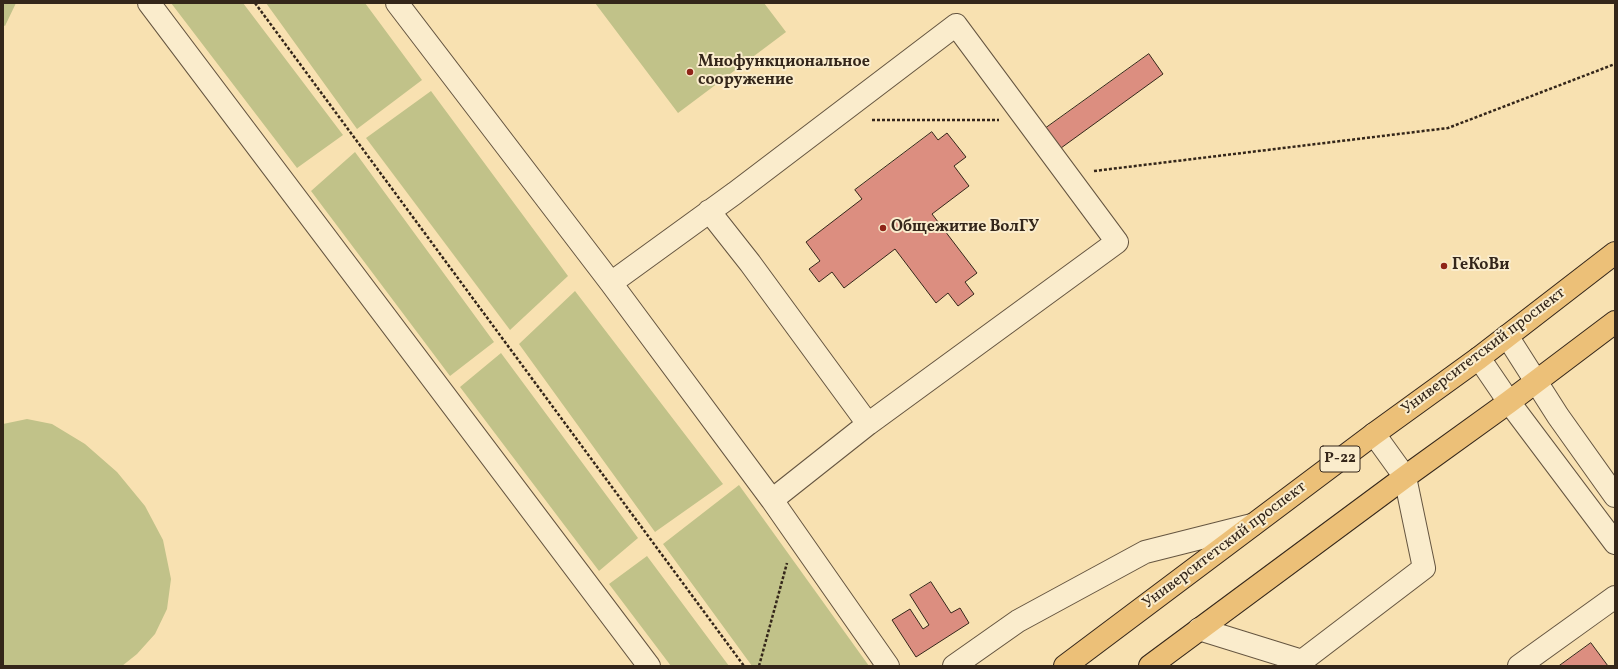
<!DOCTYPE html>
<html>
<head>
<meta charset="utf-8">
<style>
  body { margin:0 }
  #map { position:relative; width:1618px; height:669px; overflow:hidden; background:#f8e1b1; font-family:Vollkorn,serif }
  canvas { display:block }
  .frame { position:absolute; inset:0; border:4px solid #34261a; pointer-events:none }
</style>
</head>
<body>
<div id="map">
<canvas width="1618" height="669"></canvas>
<div class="frame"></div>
</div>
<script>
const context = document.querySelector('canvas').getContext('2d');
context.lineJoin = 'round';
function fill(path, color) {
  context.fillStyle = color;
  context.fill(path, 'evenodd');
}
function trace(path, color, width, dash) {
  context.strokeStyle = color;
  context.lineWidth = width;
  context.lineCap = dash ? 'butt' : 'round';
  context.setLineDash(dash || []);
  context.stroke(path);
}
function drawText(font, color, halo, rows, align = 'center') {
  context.font = font + ' Vollkorn,serif';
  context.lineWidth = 4;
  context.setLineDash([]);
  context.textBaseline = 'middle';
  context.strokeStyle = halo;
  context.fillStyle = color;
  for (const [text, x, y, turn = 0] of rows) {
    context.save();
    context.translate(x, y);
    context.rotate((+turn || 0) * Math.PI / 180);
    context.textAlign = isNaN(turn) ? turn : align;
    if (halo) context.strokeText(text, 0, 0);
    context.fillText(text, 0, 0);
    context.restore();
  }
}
const green = new Path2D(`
  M3 3H16L5 26 3 25Z
  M171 3H243L343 135 297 168Z
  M266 3H365L422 80 357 129Z
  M595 3H764L786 32 678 113Z
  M431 91 568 276 510 330 366 138Z
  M355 152 494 342 450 376 311 191Z
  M575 291 723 484 655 532 519 344Z
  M501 353 638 538 599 571 460 387Z
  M27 419 52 424 85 444 117 472 145 506 163 540 171 579 167 609 155 634 137 654 122 666H3V424Z
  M739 485 869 666H752L663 544Z
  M647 556 729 666H671L609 584Z`);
const building = new Path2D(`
  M1149 54 1163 74 1061 148 1046 128Z
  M932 132 938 140 947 133 966 157 954 166 969 186 932 214 977 273 965 282 974 294 958 306 948 293 936 303 895 249 844 288 832 272 819 282 809 269 820 261 806 242 862 199 855 190Z
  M931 582 951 613 960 608 969 623 916 657 892 620 910 609 923 629 929 625 910 595Z
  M1591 643 1608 666H1559Z`);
const path = new Path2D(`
  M255 3 744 666
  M872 120H999
  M1094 171 1448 128 1615 64
  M759 666 787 563`);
const minor = new Path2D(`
  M149 3 649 666
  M397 3 611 283 772 500 888 666
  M709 211 750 263 868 424
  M611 283 735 193 956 25C1010 97 1063 170 1117 242L868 424 772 500
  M1507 336 1558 416 1615 496
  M1479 358 1509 402 1615 543
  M1199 629 1302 661 1424 568 1405 477 1374 434
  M954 666 1018 621 1145 552 1252 525
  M1519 666 1615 597`);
const highway = new Path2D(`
  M1065 666 1374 434 1479 358 1615 253
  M1150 666 1405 477 1509 402 1615 322`);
const markers = [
  [690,72,4,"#8f2418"],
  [883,228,4,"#8f2418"],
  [1444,266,4,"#8f2418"]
];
const shields = [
  [1340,459,40]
];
const shieldNames = [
  ["Р-22",1340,459]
];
const poiNames = [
  ["Мнофункциональное",698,63],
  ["сооружение",698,81],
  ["Общежитие ВолГУ",891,228],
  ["ГеКоВи",1452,266]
];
const streetNames = [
  ["Университетский проспект",1484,352,-37],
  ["Университетский проспект",1225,546,-37]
];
fill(green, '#c1c289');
fill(building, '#dc8e80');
trace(building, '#34261a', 1);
trace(minor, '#655540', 24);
trace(highway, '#34261a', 24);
trace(path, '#34261a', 2.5, [3, 2]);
trace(minor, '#faeccc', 22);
trace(highway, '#ecc078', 22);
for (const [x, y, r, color] of markers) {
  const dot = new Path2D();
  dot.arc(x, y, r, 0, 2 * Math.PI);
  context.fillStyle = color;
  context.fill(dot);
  trace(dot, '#faeccc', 1.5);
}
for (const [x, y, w] of shields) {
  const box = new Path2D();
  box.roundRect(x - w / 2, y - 13, w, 26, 3);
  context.fillStyle = '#faeccc';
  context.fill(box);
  trace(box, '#34261a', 1);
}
drawText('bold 15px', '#34261a', null, shieldNames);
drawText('bold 16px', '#34261a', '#faeccc', poiNames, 'left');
drawText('16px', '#34261a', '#faeccc', streetNames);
</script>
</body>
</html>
